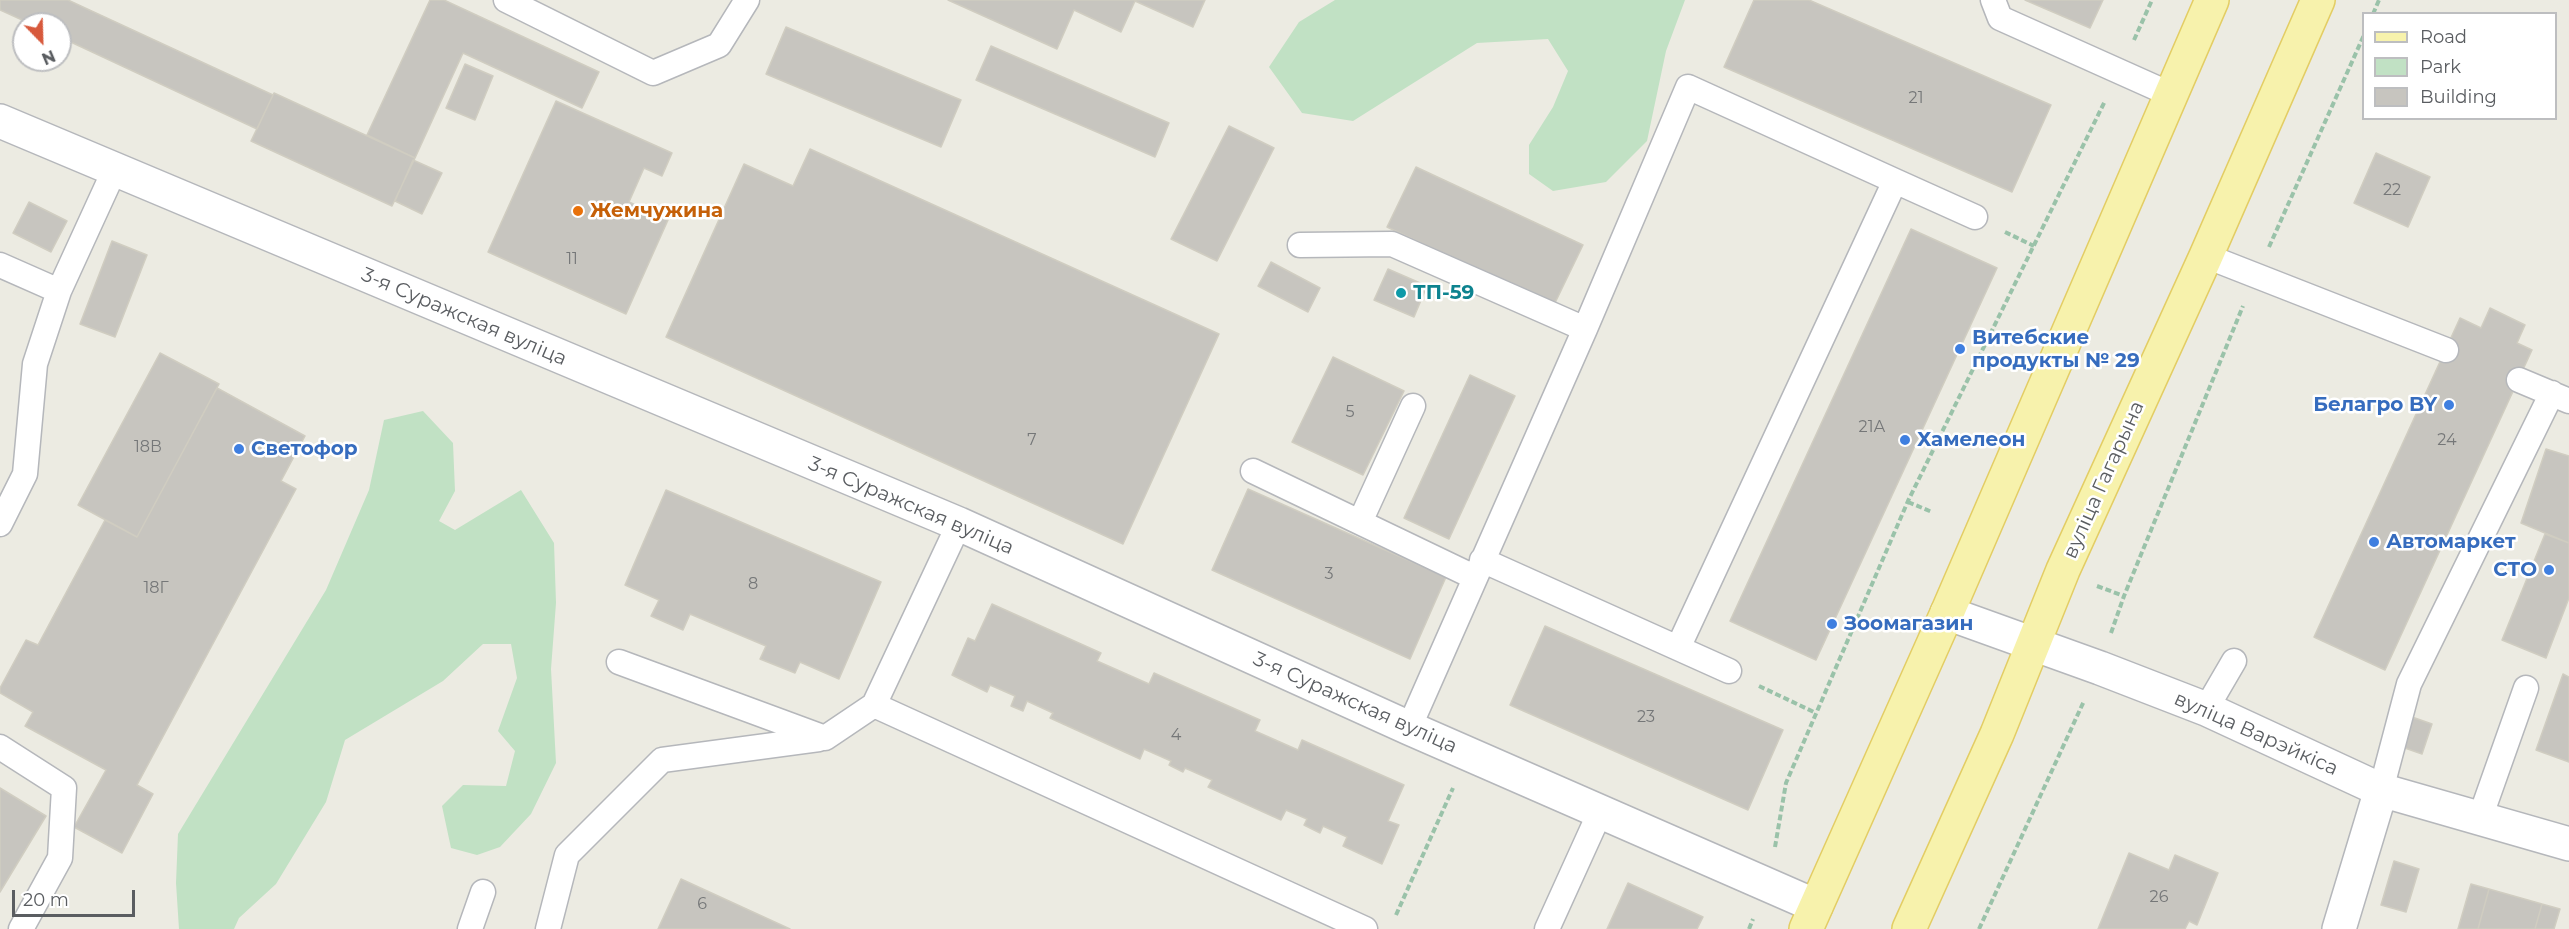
<!DOCTYPE html>
<html>
<head>
<meta charset="utf-8">
<style>
  body { margin:0 }
  #map { position:relative; width:2569px; height:929px; overflow:hidden; background:#ecebe2; font-family:Montserrat,sans-serif }
  canvas { display:block }
  .legend { position:absolute; left:2362px; top:12px; width:195px; height:108px; box-sizing:border-box; background:#fff; border:2px solid #bdbec0; margin:0; padding:8px 10px; list-style:none; font-size:18px; color:#5a5d61 }
  .legend li { display:flex; align-items:center; gap:12px; height:30px }
  .legend b { width:30px; border:2px solid #bdbec0 }
  .north { position:absolute; left:12px; top:12px; width:60px; height:60px; box-sizing:border-box; background:#fff; border:2px solid #bdbec0; border-radius:50%; rotate:157deg; font-size:16px; font-weight:700; line-height:24px; text-align:center; color:#5a5d61 }
  .north::after { content:''; display:block; margin:auto; width:21px; height:27px; background:#d7593c; clip-path:polygon(50% 0,100% 100%,50% 72%,0 100%) }
  .scale { position:absolute; left:12px; top:890px; width:123px; height:27px; box-sizing:border-box; border:3px solid #5a5d61; border-top:0; padding-left:8px; font-size:18px; line-height:21px; white-space:nowrap; color:#5a5d61; -webkit-text-stroke:4px #fff; paint-order:stroke }
</style>
</head>
<body>
<div id="map">
<canvas width="2569" height="929"></canvas>
<ul class="legend">
<li><b style="height:8px;background:#f7f2ac"></b>Road</li>
<li><b style="height:16px;background:#c1e1c4"></b>Park</li>
<li><b style="height:16px;background:#c7c5bf"></b>Building</li>
</ul>
<div class="north">N</div>
<div class="scale">20 m</div>
</div>
<script>
const context = document.querySelector('canvas').getContext('2d');
context.lineJoin = 'round';
function fill(path, color) {
  context.fillStyle = color;
  context.fill(path, 'evenodd');
}
function trace(path, color, width, dash) {
  context.strokeStyle = color;
  context.lineWidth = width;
  context.lineCap = dash ? 'butt' : 'round';
  context.setLineDash(dash || []);
  context.stroke(path);
}
function drawText(font, color, halo, rows, align = 'center') {
  context.font = font + ' Montserrat,sans-serif';
  context.lineWidth = 5;
  context.setLineDash([]);
  context.textBaseline = 'middle';
  context.strokeStyle = halo;
  context.fillStyle = color;
  for (const [text, x, y, turn = 0] of rows) {
    context.save();
    context.translate(x, y);
    context.rotate((+turn || 0) * Math.PI / 180);
    context.textAlign = isNaN(turn) ? turn : align;
    if (halo) context.strokeText(text, 0, 0);
    context.fillText(text, 0, 0);
    context.restore();
  }
}
const green = new Path2D(`
  M1335 0H1685L1666 51 1647 141 1606 182 1553 191 1529 174V145L1553 107 1568 71 1548 39 1477 43 1353 121 1302 113 1269 67 1299 22Z
  M423 411 453 443 455 491 439 521 455 530 521 490 554 543 556 603 551 669 556 763 531 814 500 847 477 855 451 848 442 806 463 785 506 786 515 751 498 731 517 678 511 644H483L443 681 345 740 326 802 276 884 239 918 234 929H179L176 883 178 834 326 590 369 490 384 420Z`);
const building = new Path2D(`
  M0 0H68L273 95 257 129 60 37V24H31L0 10Z
  M430 0H444L599 72 582 108 463 53 415 158 367 135Z
  M948 0H1205L1193 27 1135 1 1121 32 1074 10 1057 49Z
  M1754 0H1809L2051 105 2012 192 1724 67Z
  M2025 0H2103L2090 28Z
  M786 27 961 100 941 147 766 74Z
  M991 46 1169 123 1155 157 976 80Z
  M465 64 493 76 475 120 446 108Z
  M274 93 415 158 392 206 251 141Z
  M556 101 672 153 662 176 644 168 629 202 668 220 626 314 488 252Z
  M1229 126 1274 148 1217 261 1171 239Z
  M810 149 1219 334 1123 544 666 337 744 164 793 186Z
  M2376 153 2430 177 2408 227 2354 203Z
  M413 160 442 173 422 214 395 201Z
  M1416 167 1583 245 1554 305 1387 227Z
  M29 202 67 221 51 252 13 233Z
  M1911 229 1997 268 1816 660 1730 621Z
  M112 241 147 255 115 337 80 324Z
  M1271 262 1320 288 1308 312 1258 286Z
  M1388 269 1427 286 1414 317 1374 300Z
  M2490 308 2525 325 2517 343 2532 350 2385 670 2314 637 2460 318 2481 328Z
  M160 353 219 384 137 537 78 505Z
  M1333 357 1404 391 1363 475 1292 442Z
  M1470 375 1515 396 1449 539 1404 518Z
  M217 388 305 436 281 481 296 489 137 785 153 794 122 853 74 827 106 770 25 726 33 712 0 693V688L26 640 38 645 105 520 137 537Z
  M2546 449 2569 456V543L2521 523Z
  M1248 489 1446 577 1410 659 1212 570Z
  M666 490 881 582 839 679 800 662 795 673 760 659 766 646 690 614 683 630 651 616 659 600 625 585Z
  M2545 534 2569 543V598L2546 658 2502 640Z
  M992 604 1101 653 1097 661 1149 684 1154 673 1260 720 1255 731 1298 750 1302 740 1404 785 1388 821 1399 825 1382 864 1343 846 1347 837 1323 826 1320 833 1304 825 1307 819 1286 810 1281 820 1208 787 1212 780 1185 768 1183 772 1169 765 1171 761 1144 749 1140 759 1050 718 1053 713 1027 701 1023 711 1011 706 1015 696 990 685 987 692 952 675 968 638 975 641Z
  M1545 626 1783 730 1748 810 1510 705Z
  M2563 674 2569 677V762L2536 750Z
  M2412 717 2432 724 2422 754 2402 747Z
  M0 788 46 816 0 892Z
  M2129 853 2169 870 2175 855 2218 873 2197 925 2189 921 2185 929H2098Z
  M2394 861 2419 869 2406 912 2381 905Z
  M681 879 790 929H658Z
  M1628 883 1703 917 1697 929H1607Z
  M2471 884 2489 889 2478 929H2458Z
  M2489 889 2542 904 2535 929H2478Z
  M2542 904 2560 909 2554 929H2535Z`);
const path = new Path2D(`
  M2373 14 2379 0
  M2134 40 2152 0
  M2005 232 2034 246
  M2269 247 2364 35
  M1908 502 1932 512
  M2097 586 2124 596
  M2111 633 2124 596 2243 306
  M1759 686 1816 713
  M1775 847 1786 783 1908 501 2105 101
  M1396 915 1453 788
  M1749 929 1753 919
  M1979 929 2084 701`);
const service = new Path2D(`
  M506 0 653 73 719 45 747 0
  M1993 0 2000 18 2172 95
  M1895 181 1975 217
  M1300 245 1392 244 1585 329
  M2206 256 2446 350
  M0 265 59 291
  M2519 380 2569 401
  M1253 471 1474 577
  M1360 522 1413 406
  M0 524 25 474 35 364 59 291 114 171
  M1482 560 1729 671
  M619 662 825 738 874 705 959 524
  M874 705 1365 929
  M2206 709 2234 661
  M1409 728 1585 329 1688 87 1895 181 1678 648
  M0 747 64 788 60 858 21 929
  M2381 790 2409 684 2552 393
  M2480 818 2526 688
  M470 929 483 892
  M548 929 567 855 662 760 819 739
  M1547 929 1601 810`);
const minor = new Path2D(`
  M0 121 959 524 1409 728 1816 906
  M1947 613 2100 668 2206 709 2381 790 2569 844
  M2339 929 2381 790`);
const primary = new Path2D(`
  M1806 929 1947 613 2212 0
  M1909 929 1997 734 2063 570 2206 256 2318 0`);
const markers = [
  [578,211,6,"#e8710a"],
  [1401,293,6,"#0f9aa8"],
  [1960,349,6,"#3f7fe0"],
  [2449,405,6,"#3f7fe0"],
  [1905,440,6,"#3f7fe0"],
  [239,449,6,"#3f7fe0"],
  [2374,542,6,"#3f7fe0"],
  [2549,570,6,"#3f7fe0"],
  [1832,624,6,"#3f7fe0"]
];
const numberNames = [
  ["21",1916,98],
  ["22",2392,190],
  ["11",572,259],
  ["5",1350,412],
  ["21А",1872,427],
  ["7",1032,440],
  ["24",2447,440],
  ["18В",148,447],
  ["3",1329,574],
  ["8",753,584],
  ["18Г",156,588],
  ["23",1646,717],
  ["4",1176,735],
  ["26",2159,897],
  ["6",702,904]
];
const foodNames = [
  ["Жемчужина",590,211]
];
const cultureNames = [
  ["ТП-59",1413,293]
];
const streetNames = [
  ["3-я Суражская вуліца",464,317,23],
  ["вуліца Гагарына",2104,480,-66],
  ["3-я Суражская вуліца",911,506,23],
  ["3-я Суражская вуліца",1355,703,24],
  ["вуліца Варэйкіса",2256,734,24]
];
const shopNames = [
  ["Витебские",1972,338],
  ["продукты № 29",1972,361],
  ["Белагро BY",2437,405,"right"],
  ["Хамелеон",1917,440],
  ["Светофор",251,449],
  ["Автомаркет",2386,542],
  ["СТО",2537,570,"right"],
  ["Зоомагазин",1844,624]
];
fill(green, '#c1e1c4');
fill(building, '#c7c5bf');
trace(building, '#d0cdc1', 1.5);
trace(service, '#b5b7bb', 27);
trace(minor, '#b5b7bb', 36);
trace(primary, '#e3cd64', 36);
trace(path, '#9ac2a9', 4, [6, 3]);
trace(service, '#fff', 24);
trace(minor, '#fff', 33);
trace(primary, '#f7f2ac', 33);
for (const [x, y, r, color] of markers) {
  const dot = new Path2D();
  dot.arc(x, y, r, 0, 2 * Math.PI);
  context.fillStyle = color;
  context.fill(dot);
  trace(dot, '#fff', 2);
}
drawText('16px', '#757778', null, numberNames);
drawText('bold 20px', '#c56008', '#fff', foodNames, 'left');
drawText('bold 20px', '#0d838f', '#fff', cultureNames, 'left');
drawText('20px', '#5a5d61', '#fff', streetNames);
drawText('bold 20px', '#366cbe', '#fff', shopNames, 'left');
</script>
</body>
</html>
